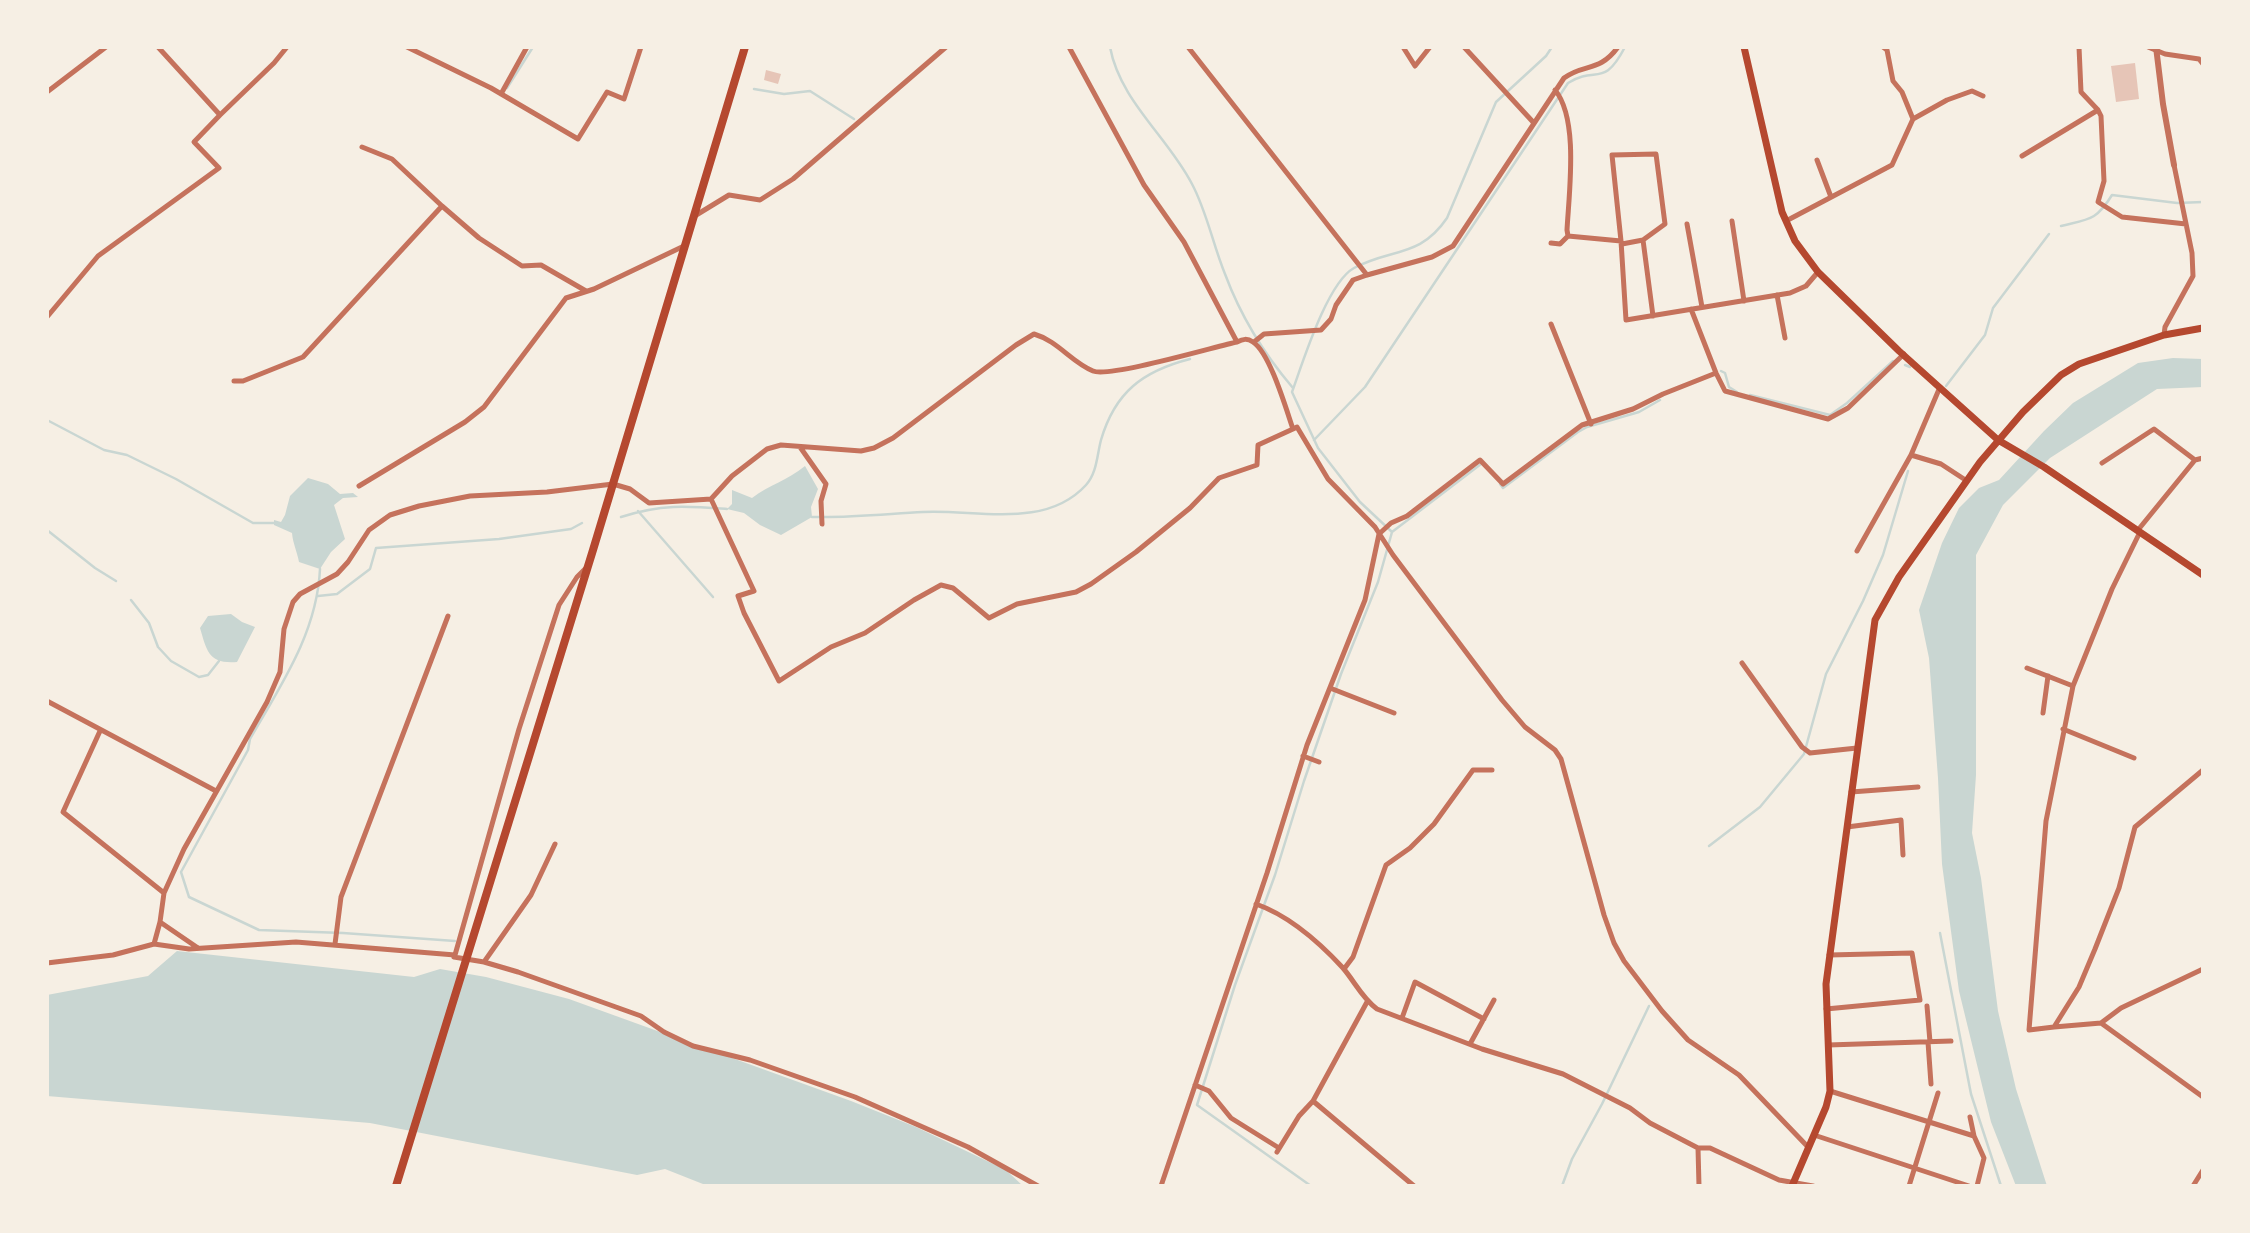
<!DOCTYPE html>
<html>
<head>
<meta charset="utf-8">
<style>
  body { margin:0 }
  #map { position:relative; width:2250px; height:1233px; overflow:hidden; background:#f6efe4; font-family:"Titillium Web",sans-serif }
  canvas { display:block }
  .frame { position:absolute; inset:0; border:49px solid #f6efe4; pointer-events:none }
</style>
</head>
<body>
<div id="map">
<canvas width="2250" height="1233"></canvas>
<div class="frame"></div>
</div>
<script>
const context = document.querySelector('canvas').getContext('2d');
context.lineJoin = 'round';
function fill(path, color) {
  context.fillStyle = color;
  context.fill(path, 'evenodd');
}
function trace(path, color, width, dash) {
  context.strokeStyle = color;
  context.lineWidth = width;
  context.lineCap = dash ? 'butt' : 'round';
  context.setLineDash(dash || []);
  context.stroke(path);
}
const water = new Path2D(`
  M2173 358 2203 359V387L2157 389 2050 458 2003 505 1976 555V775L1972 833 1981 878 1998 1011 2016 1089 2047 1186H2016L1991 1122 1959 991 1942 864 1938 778 1929 658 1919 610 1942 543 1959 508 1979 488 1999 480 2044 431 2073 403 2138 363Z
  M805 466 818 489 811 507 812 517 781 535 760 525 744 513 727 509 732 504V490L752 498C770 484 787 481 805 466Z
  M308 478 328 484 340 494 353 493 358 497 343 498 334 505 345 539 331 552 320 569 299 562C297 551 293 544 292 533L274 525V520L281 522 285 515 290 496Z
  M231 614 242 622 255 627 237 662C209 664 207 652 200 628L208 616Z
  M177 951 414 977 440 969 486 977 569 999 851 1101 916 1127 1006 1170 1023 1186H708L665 1169 637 1175 370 1123 47 1096V995L148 976Z`);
const stream = new Path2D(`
  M1110 47C1120 101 1168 137 1192 184 1207 212 1213 245 1225 274 1241 317 1264 354 1293 388
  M507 88 533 47
  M754 89 784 94 810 91 854 119
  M2061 226C2089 219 2096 221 2112 195L2177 203 2203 202
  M1905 365 1910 367
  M1721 371 1725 373 1729 387 1737 392
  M1946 386 1985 335 1993 308 2049 234
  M1750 395 1830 415 1847 403 1893 361
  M47 420 104 450 127 455 176 479 253 523H274
  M1314 440 1365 387 1568 83C1597 65 1603 89 1625 47
  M1500 484 1503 488 1578 432 1587 427 1639 412 1660 400
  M638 511 713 597
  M621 517C662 504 686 506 727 509
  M812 517C850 518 886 514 923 512 976 509 1045 530 1086 485 1097 473 1097 455 1101 440 1115 392 1143 371 1190 359
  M47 530 95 568 116 581
  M1392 532 1481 464
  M320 569C317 633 281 685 250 739L248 750 181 872 189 897 259 930 343 933 455 941
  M318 596 337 594 370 569 376 548 499 539 571 529 582 523
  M131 600 149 623 158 647 171 661 199 677 208 675 219 661
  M1709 846 1760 807 1804 754 1826 674 1863 601 1883 555 1908 471
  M1940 933 1971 1094 2001 1186
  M1311 1186 1197 1105 1235 985 1275 875 1304 781 1341 674 1378 582 1392 532 1360 502 1318 448 1292 392C1303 362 1327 283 1354 268 1391 248 1420 258 1447 218L1496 102 1546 56 1552 47
  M1562 1186 1572 1159 1602 1104 1649 1006`);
const building = new Path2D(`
  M2135 63 2139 99 2116 102 2111 66Z
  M766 70 781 74 778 84 764 80Z`);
const minor = new Path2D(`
  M407 47 491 88 578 139 607 92 624 99 641 47
  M1069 47 1144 185 1184 242 1237 342C1243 339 1247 338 1253 342 1270 353 1286 409 1293 429L1297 427 1328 479 1375 527 1393 555 1502 700 1525 727 1555 750 1561 759 1604 915 1614 943 1624 961 1662 1011 1688 1040 1739 1075 1808 1147
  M1188 47 1367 275
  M1403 47 1415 66 1430 47
  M1464 47 1533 122
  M1883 47 1887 50 1893 81 1902 92 1913 119
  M2079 47 2081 92 2098 110 2101 116 2104 181 2098 202 2122 217 2186 224
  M2148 47 2165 54 2199 59 2203 64
  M1555 90C1579 119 1569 192 1567 230L1568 236 1621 241 1626 320 1790 293 1806 286 1818 272
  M47 92 106 47
  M501 94 527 47
  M220 115 274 63 287 47
  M362 147 392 159 442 206
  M2022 156 2098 110
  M1817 160 1831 197
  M693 217 729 195 760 200 793 179 946 47
  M1732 221 1744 301
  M1786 221 1892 165 1913 119 1947 100 1972 91 1983 96
  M1687 224 1702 307
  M1621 241 1612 155 1656 154 1665 224 1643 240 1653 316
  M1551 243 1560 244 1568 236
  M1622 244 1643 240
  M1777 295 1785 338
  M1691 309 1716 373 1725 391 1828 419 1848 408 1904 354
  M47 317 98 256 219 168 194 142 220 115 158 47
  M1551 324 1591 424
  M2164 335 2165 327 2193 276 2192 253 2174 165
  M1254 342 1264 334 1321 330 1331 319 1336 305 1353 280 1367 275 1432 257 1453 246 1564 78C1584 63 1599 73 1618 47
  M234 381H243L303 357 442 206 479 238 522 266 541 265 586 291
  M800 447 826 484 821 501 822 524
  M1911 455 1941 464 1967 481
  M2102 463 2154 429 2195 460
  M359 486 465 422 484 407 566 298 594 289 684 246
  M711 499 754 591 738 596 744 613 779 681 831 647 865 633 914 600 941 585 953 588 989 618 1017 604 1076 592 1091 584 1136 552 1190 508 1219 478 1257 465 1258 445 1293 429
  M2138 530 2195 460 2203 458
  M1857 551 1911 455 1940 387
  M1742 663 1802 747 1810 753 1857 748
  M2027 668 2073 686
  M1330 688 1394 713
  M47 701 216 791
  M2043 713 2048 676
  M2063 729 2134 758
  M100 731 63 812 164 893
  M1303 756 1319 762
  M2203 770 2135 827 2119 888 2095 949 2079 987 2054 1027 2101 1023 2121 1008 2203 969
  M1851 792 1918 787
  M1847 827 1901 820 1903 855
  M1256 904C1290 916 1319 942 1343 968 1355 982 1362 998 1377 1009L1482 1049 1563 1074 1630 1108 1650 1123 1698 1148H1710L1779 1180 1813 1186
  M160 922 198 948
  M154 944 160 922 164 893 184 849 267 702 280 672 284 629 293 602 300 594 337 574 348 562 369 530 390 515 419 506 470 496 547 492 613 484 630 489 649 503 711 499 732 476 767 449 781 445 861 451 874 448 893 438 1016 345 1034 334C1058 341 1071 362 1093 371 1109 378 1214 347 1237 342
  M335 944 341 897 448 616
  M455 955 519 729 559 605 577 577 587 567
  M484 962 531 895 555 844
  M47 963 113 955 154 944 189 949 296 942 455 955 454 957 484 962 518 972 641 1016 664 1032 693 1046 750 1060 855 1097 968 1147 1038 1186
  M1344 969 1353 957 1386 865 1410 848 1434 824 1473 770H1492
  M1367 1002 1313 1101 1414 1186
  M1927 1006 1930 1042
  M1826 1009 1920 1000 1912 953 1829 955
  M1402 1018 1415 982 1484 1019
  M2101 1023 2203 1097
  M2054 1027 2029 1030 2046 821 2073 686 2112 589 2140 532
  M1928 1042 1931 1084
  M1470 1044 1494 1000
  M1828 1045 1951 1041
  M1195 1085 1209 1091 1231 1118 1279 1148
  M1830 1091 1974 1136 1984 1158 1977 1186
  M1970 1117 1974 1136
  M1814 1135 1969 1186
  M1698 1148 1699 1186
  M1277 1152 1299 1116 1313 1101
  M1161 1186 1267 873 1307 745 1365 600 1379 534 1391 523 1407 516 1480 460 1503 484 1582 425 1633 409 1663 394 1716 373
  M1909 1186 1938 1093
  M2193 1186 2203 1170`);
const tertiary = new Path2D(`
  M2156 47 2163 104 2174 165`);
const secondary = new Path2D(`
  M1744 47 1782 212 1795 241 1818 272 1899 351 1998 440 2044 467 2203 575
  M1792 1186 1826 1107 1830 1091 1826 984 1875 620 1899 577 1980 462 2023 412 2061 375 2079 364 2164 335 2203 328`);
const primary = new Path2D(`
  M396 1186 593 550 745 47`);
fill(water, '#c9d6d2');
trace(stream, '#c9d6d2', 2.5);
fill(building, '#e6c5b7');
trace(minor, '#c5725c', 5);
trace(tertiary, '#c5725c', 6);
trace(secondary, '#b5482f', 7);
trace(primary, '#b5482f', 8);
</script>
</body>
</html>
